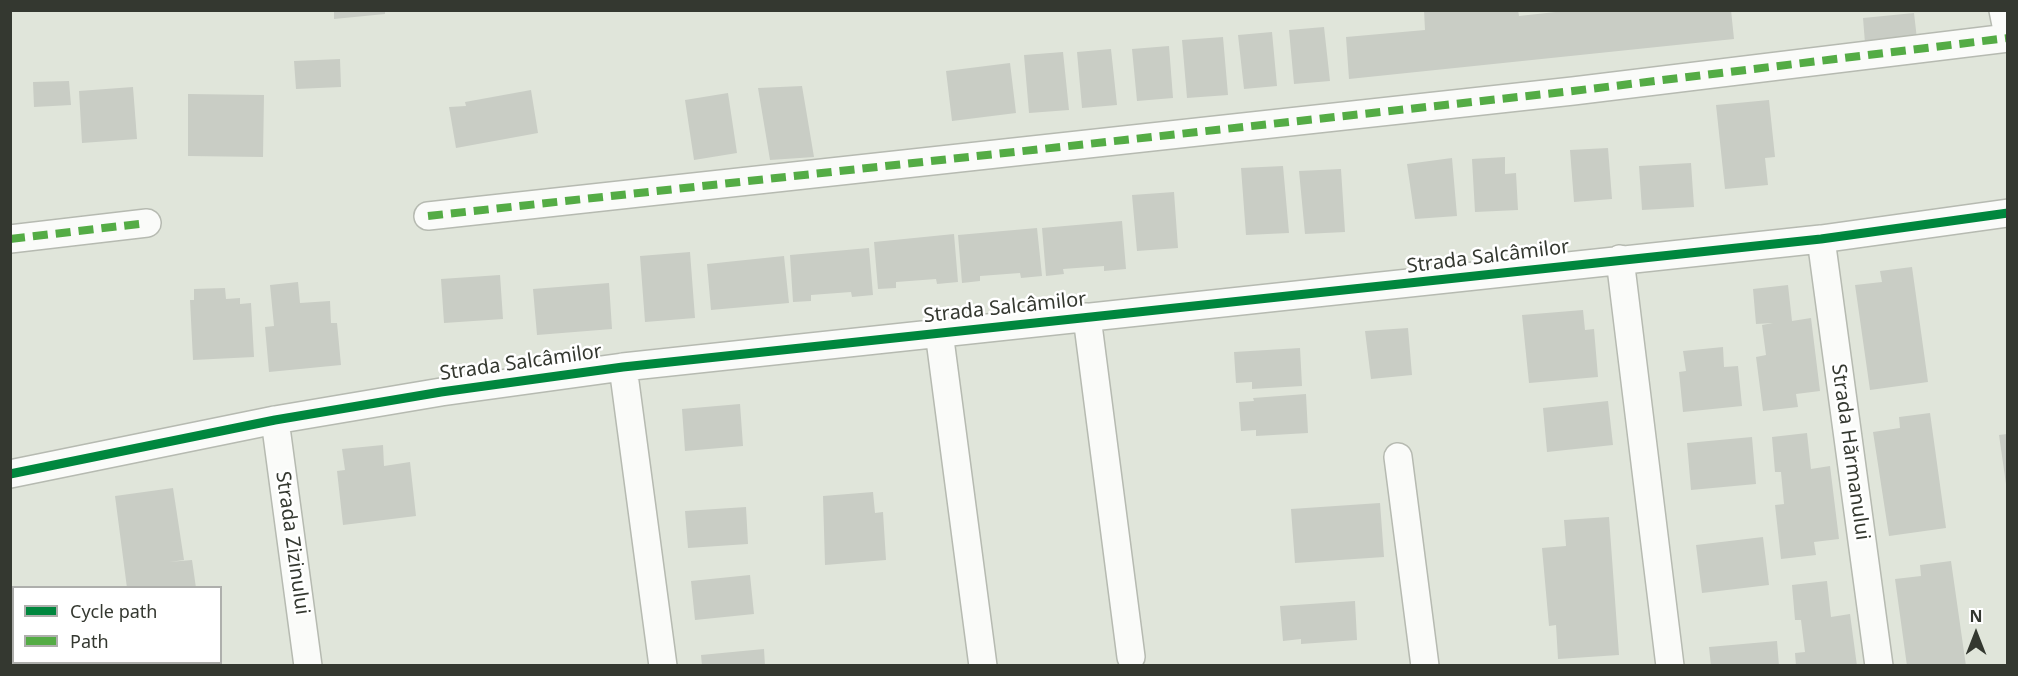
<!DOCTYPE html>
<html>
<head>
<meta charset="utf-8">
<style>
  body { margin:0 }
  #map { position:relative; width:2018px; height:676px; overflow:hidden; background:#e0e5da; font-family:"Noto Sans",sans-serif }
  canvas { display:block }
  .frame { position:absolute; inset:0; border:12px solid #343830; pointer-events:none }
  .legend { position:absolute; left:12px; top:586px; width:210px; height:78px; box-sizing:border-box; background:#fff; border:2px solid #aeafac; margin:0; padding:8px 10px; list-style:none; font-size:18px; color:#343830 }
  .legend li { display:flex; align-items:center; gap:12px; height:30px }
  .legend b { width:30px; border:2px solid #aeafac }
  .north { position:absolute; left:1946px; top:604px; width:60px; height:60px; -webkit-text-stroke:4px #fff; paint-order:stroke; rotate:0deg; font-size:16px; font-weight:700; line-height:24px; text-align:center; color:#343830 }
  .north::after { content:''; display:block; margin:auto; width:21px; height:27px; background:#343830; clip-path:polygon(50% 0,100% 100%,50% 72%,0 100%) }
</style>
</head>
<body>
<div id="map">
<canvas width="2018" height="676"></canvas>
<div class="frame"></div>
<ul class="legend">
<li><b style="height:8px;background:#00873e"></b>Cycle path</li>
<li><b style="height:8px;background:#54ac45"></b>Path</li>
</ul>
<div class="north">N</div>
</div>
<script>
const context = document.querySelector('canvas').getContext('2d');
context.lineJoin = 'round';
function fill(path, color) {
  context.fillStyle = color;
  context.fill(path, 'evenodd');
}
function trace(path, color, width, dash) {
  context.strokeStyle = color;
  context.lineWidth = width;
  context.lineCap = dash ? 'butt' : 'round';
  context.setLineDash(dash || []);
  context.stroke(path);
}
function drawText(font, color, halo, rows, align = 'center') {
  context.font = font + ' "Noto Sans",sans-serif';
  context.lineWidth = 5;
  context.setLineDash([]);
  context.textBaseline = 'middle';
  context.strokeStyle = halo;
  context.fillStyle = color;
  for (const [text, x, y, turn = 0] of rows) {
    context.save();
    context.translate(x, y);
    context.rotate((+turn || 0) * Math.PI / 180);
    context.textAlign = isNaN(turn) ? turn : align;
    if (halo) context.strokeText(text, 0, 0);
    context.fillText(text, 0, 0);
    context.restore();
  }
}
const building = new Path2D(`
  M334 10H385V14L334 19Z
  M1424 10H1518L1519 16 1574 10H1731L1734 39 1349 79 1346 37 1425 30Z
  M1914 13 1917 39 1865 43 1863 18Z
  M1324 27 1330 81 1294 84 1289 30Z
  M1272 32 1277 86 1244 89 1238 35Z
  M1223 37 1228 95 1187 98 1182 40Z
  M1169 46 1173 98 1137 101 1132 49Z
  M1111 49 1117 105 1082 108 1077 52Z
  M1063 52 1069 110 1029 113 1024 55Z
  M340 59 341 87 296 89 294 61Z
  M1010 63 1016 113 952 121 946 71Z
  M69 81 71 105 34 107 33 82Z
  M802 86 814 157 770 160 758 88Z
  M133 87 137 139 82 143 79 91Z
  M531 90 538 133 456 148 449 107 466 106 465 102Z
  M728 93 737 153 694 160 685 100Z
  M188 94 264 95 263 157 188 156Z
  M1769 100 1775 157 1765 158 1768 185 1725 189 1716 105Z
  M1608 148 1612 199 1574 202 1570 150Z
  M1505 157V174L1516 173 1518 210 1475 212 1472 159Z
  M1452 158 1457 216 1415 219 1407 164Z
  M1691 163 1694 207 1642 210 1639 166Z
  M1283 166 1289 233 1246 235 1241 168Z
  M1341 169 1345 232 1305 234 1299 171Z
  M1174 192 1178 248 1137 251 1132 195Z
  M1122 221 1126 269 1104 271V266L1063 269 1064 274 1046 276 1042 228Z
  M1037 228 1042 276 1021 278 1020 273 980 276V281L962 283 958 235Z
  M954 234 958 282 937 284 936 279 896 282V288L878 289 874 242Z
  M869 248 873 295 852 297 851 292 811 295V301L793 302 790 255Z
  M690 252 695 318 645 322 640 256Z
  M784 256 789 303 711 310 707 264Z
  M1912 267 1928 382 1870 390 1855 285 1882 282 1880 271Z
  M500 275 503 319 444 323 441 279Z
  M298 282 300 303 330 301 331 323H337L341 365 269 372 265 327 274 326 270 285Z
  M609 283 612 329 537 335 533 289Z
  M1788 285 1792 321 1811 318 1820 391 1796 394 1798 407 1763 411 1756 357 1766 355 1762 325 1773 323 1756 324 1753 289Z
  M225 288 226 299 240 298V304L251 303 254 357 193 360 190 300H194V289Z
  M1583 310 1585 330 1594 329 1598 377 1529 383 1522 315Z
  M1408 328 1412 375 1371 379 1365 331Z
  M1723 347 1724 367 1738 366 1742 406 1683 412 1679 372 1686 371 1683 351Z
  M1300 348 1302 386 1252 389V382L1236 383 1234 352Z
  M1306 394 1308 433 1256 436V430L1241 431 1239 402 1254 401 1253 398Z
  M1608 401 1613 445 1547 452 1543 408Z
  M740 404 743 446 685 451 682 409Z
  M1930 413 1946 528 1889 536 1873 432 1900 428 1899 417Z
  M1807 433 1811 469 1830 466 1839 539 1814 542 1816 555 1781 559 1775 505 1784 504 1781 472H1775L1772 437Z
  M2007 434V484H2006L1999 435Z
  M1752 437 1756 484 1691 490 1687 443Z
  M383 445 384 466 410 462 416 516 343 525 337 471 345 470 342 449Z
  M173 488 184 560 169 562 192 560 196 588H127L115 496Z
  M873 492 875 513 883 512 886 560 825 565 823 496Z
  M1380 503 1384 557 1295 563 1291 509Z
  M746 507 748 544 688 548 685 511Z
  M1609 517 1619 655 1558 659 1556 625 1549 626 1542 548 1566 546 1564 520Z
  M1763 537 1769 585 1702 593 1696 545Z
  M1951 561 1966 666H1907L1895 579 1921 576 1920 565Z
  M750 575 754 614 695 620 691 581Z
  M1827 581 1831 617 1850 614 1857 666H1796L1795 653 1805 652 1801 620H1795L1792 585Z
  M1355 601 1357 640 1301 644V639L1283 641 1280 606Z
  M1777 641 1779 666H1711L1709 647Z
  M764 649 765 666H702L701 655Z`);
const minor = new Path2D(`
  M2003 10 2008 35
  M428 216 1573 91 2008 38
  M10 239 147 223
  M1821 239 1879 666
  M1620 259 1670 666
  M1087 317 1131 657
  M939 332 983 666
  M623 367 663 666
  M275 420 308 666
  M1398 457 1425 666
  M10 474 275 420 441 392 623 367 1821 239 2008 213`);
const quiet = new Path2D(`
  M428 216 1573 91 2008 38
  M10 239 147 223`);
const cycleway = new Path2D(`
  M10 474 275 420 441 392 623 367 1821 239 2008 213`);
const streetNames = [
  ["Strada Salcâmilor",1488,257,-7],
  ["Strada Salcâmilor",1005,308,-6],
  ["Strada Salcâmilor",521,363,-8],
  ["Strada Hărmanului",1850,452,82],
  ["Strada Zizinului",292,543,82]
];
fill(building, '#c9cdc5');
trace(minor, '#b6bab1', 30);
trace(minor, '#fafbf9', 27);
trace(quiet, '#54ac45', 8, [15, 8]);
trace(cycleway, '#00873e', 9);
drawText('20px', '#343830', '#fff', streetNames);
</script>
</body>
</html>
